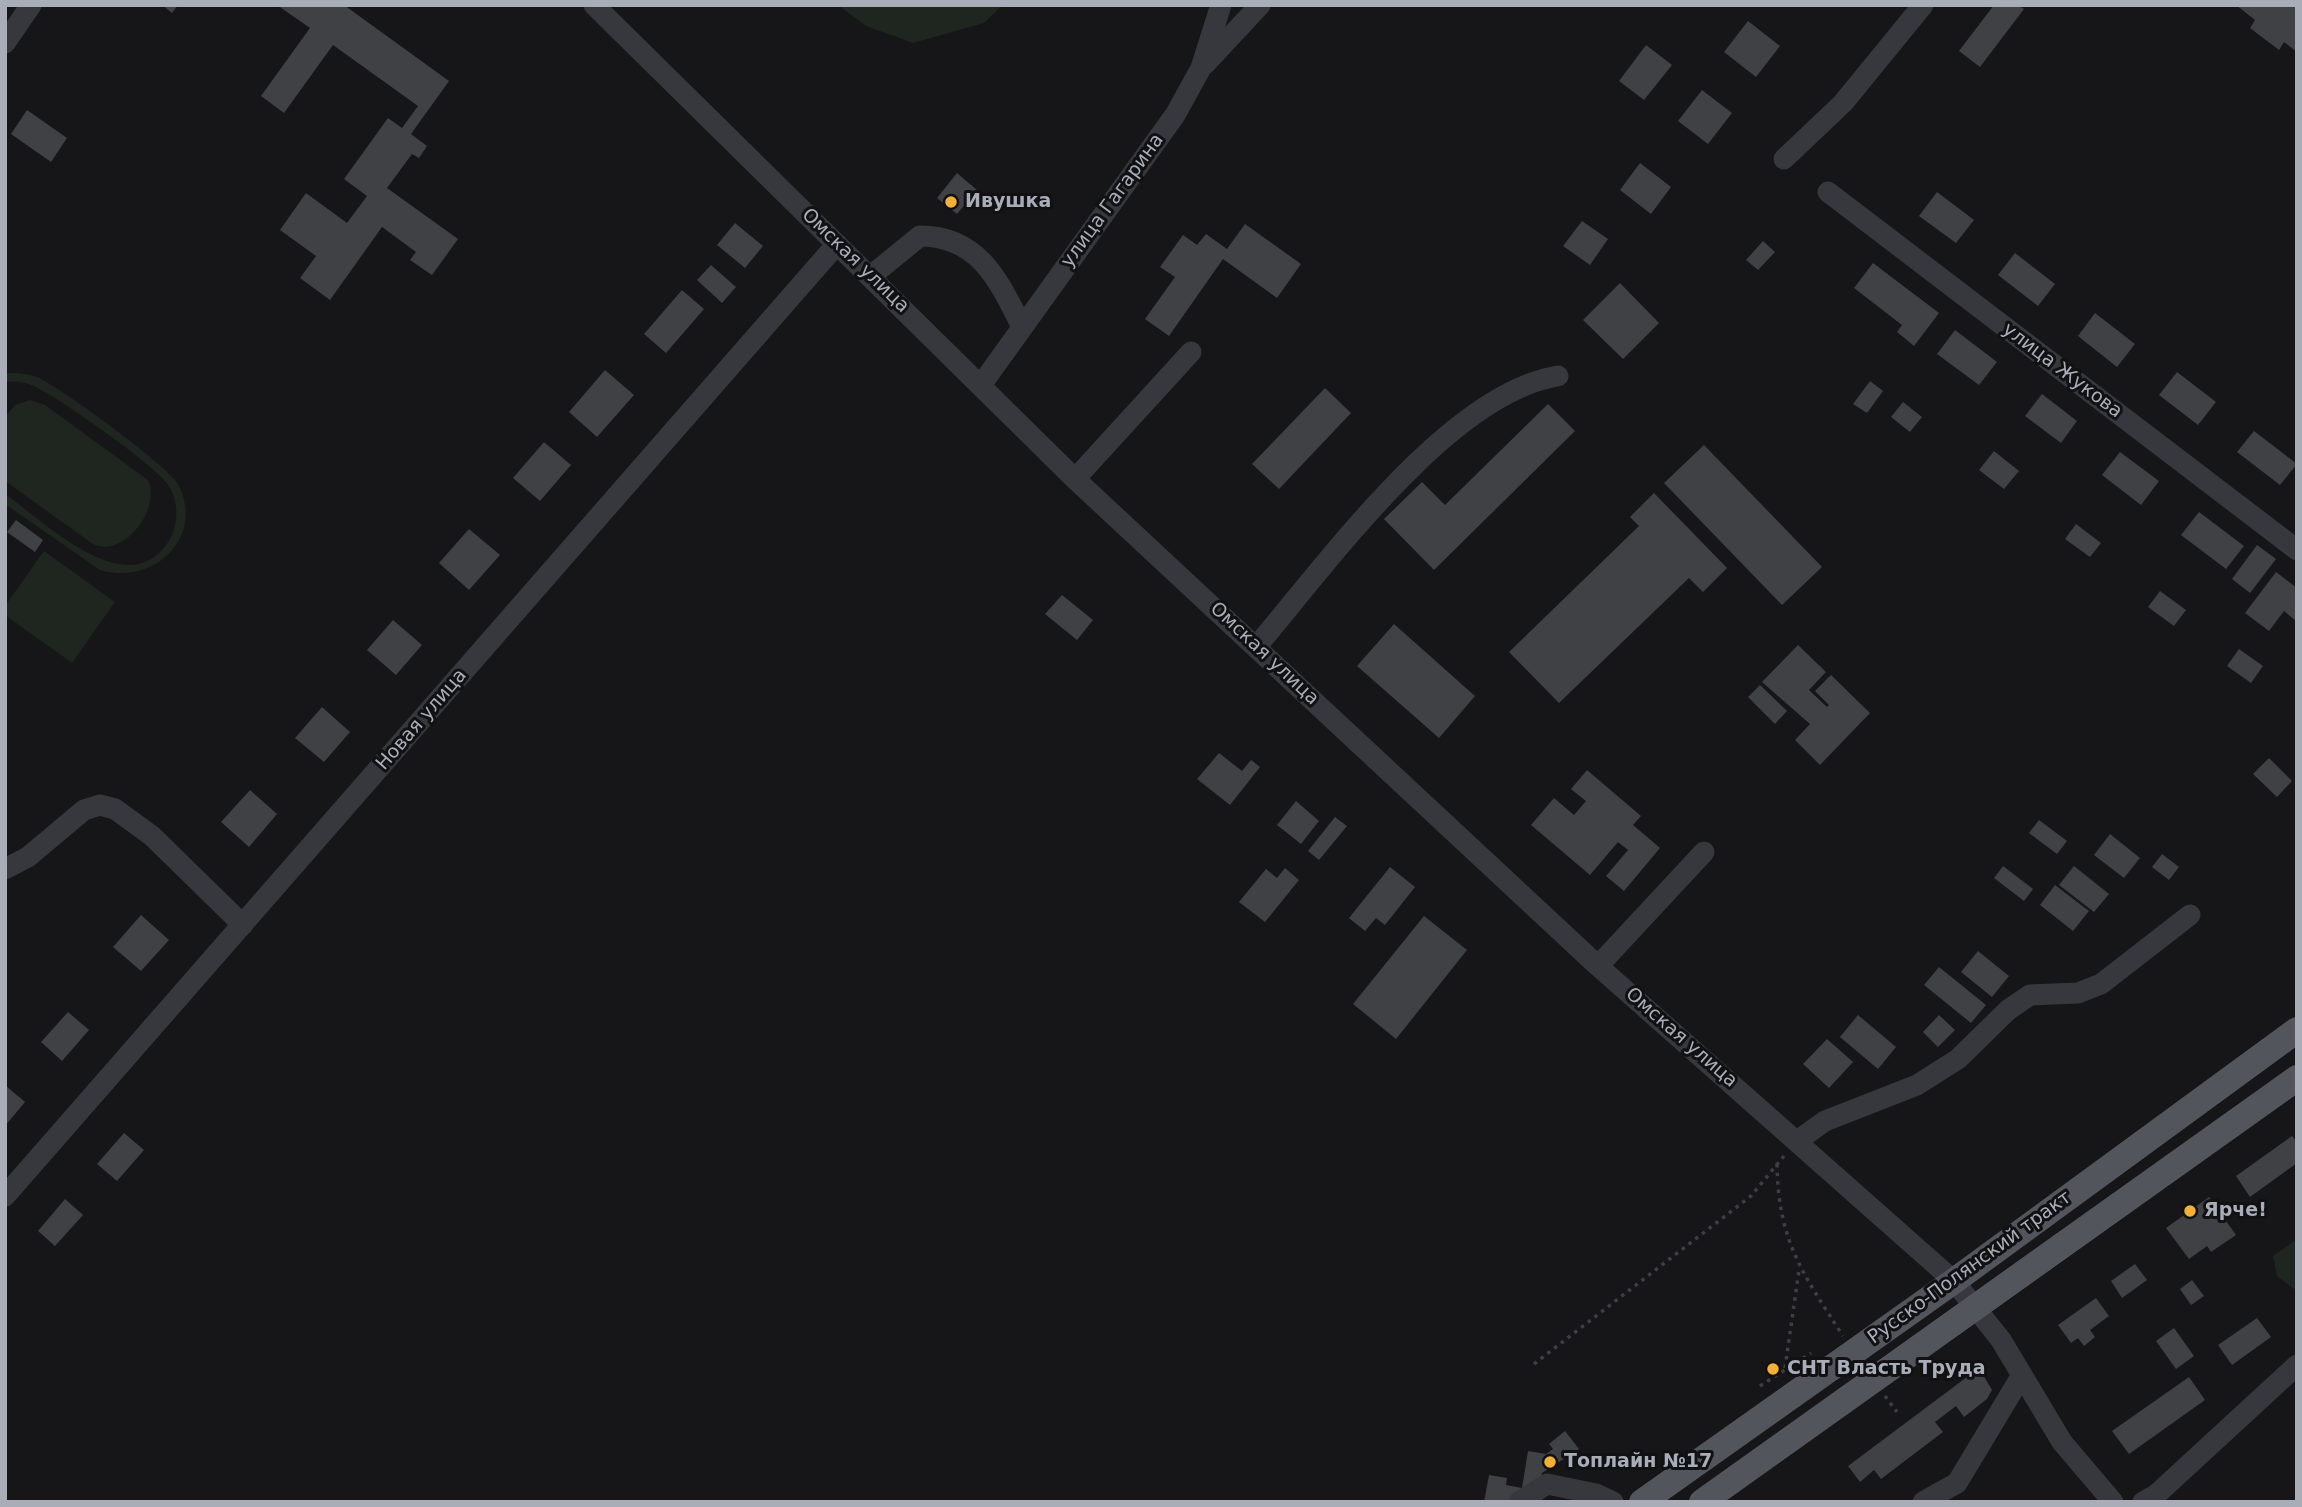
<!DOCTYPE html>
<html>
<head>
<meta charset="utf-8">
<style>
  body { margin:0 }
  #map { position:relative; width:2302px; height:1507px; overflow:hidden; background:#161618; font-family:"DejaVu Sans",sans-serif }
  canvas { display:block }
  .frame { position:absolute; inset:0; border:7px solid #a8adb8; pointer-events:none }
</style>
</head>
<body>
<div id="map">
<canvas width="2302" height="1507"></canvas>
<div class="frame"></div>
</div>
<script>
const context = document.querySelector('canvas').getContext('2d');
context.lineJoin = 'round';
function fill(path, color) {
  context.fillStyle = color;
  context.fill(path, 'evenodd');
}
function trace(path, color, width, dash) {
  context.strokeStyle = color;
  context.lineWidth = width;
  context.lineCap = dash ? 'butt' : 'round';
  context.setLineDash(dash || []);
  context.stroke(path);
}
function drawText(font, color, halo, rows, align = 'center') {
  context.font = font + ' "DejaVu Sans",sans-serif';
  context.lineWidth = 6;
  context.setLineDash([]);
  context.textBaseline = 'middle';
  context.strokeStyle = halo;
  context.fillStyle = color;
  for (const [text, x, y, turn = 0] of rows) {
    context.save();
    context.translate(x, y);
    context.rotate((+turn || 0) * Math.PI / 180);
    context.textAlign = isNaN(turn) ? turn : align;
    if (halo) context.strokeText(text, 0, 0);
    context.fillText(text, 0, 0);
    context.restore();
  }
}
const green = new Path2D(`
  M838 5H1003L984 23 913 43 866 26Z
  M10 373C20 373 28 374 37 377 59 386 168 466 178 484 206 538 153 586 100 570L5 504V494C45 522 132 609 171 537 179 521 178 501 169 486 158 467 59 398 36 387 27 382 16 381 5 382V374Z
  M30 400 45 405 148 480C162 508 124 559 93 544L5 481V417L15 405Z
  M44 551 115 602 72 663 5 615V606Z
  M2297 1239V1287L2294 1289 2277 1276 2273 1256Z`);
const building = new Path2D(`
  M162 5H178L172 13Z
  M277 5H344L449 81 411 134 427 146 419 158 412 154 387 188 458 239 432 275 410 260 416 252 382 227 330 300 300 278 316 256 280 230 306 193 347 223 367 196 344 179 388 118 402 128 418 106 333 45 284 113 261 96 310 28Z
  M1994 5H2018L2024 9 1980 67 1959 51Z
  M2236 5H2297V52L2284 42 2279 50 2250 28 2255 20Z
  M1748 21 1780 46 1756 77 1724 52Z
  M1646 45 1672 65 1644 100 1619 81Z
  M1702 90 1732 113 1708 144 1678 121Z
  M27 110 67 138 51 162 11 134Z
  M1640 163 1671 187 1651 214 1620 190Z
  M957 173 977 190 957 214 937 198Z
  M1937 192 1974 220 1956 243 1919 216Z
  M1582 221 1608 239 1590 265 1563 246Z
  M735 223 763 246 745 268 717 245Z
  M1245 224 1301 264 1277 298 1223 259 1169 336 1145 319 1175 277 1160 267 1183 235 1197 245 1206 234 1227 249Z
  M1763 241 1775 252 1758 270 1746 260Z
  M2015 253 2055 284 2038 306 1998 275Z
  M1873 263 1939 313 1914 346 1897 332 1902 325 1854 288Z
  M711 265 736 287 722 303 697 280Z
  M1620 283 1659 323 1623 359 1583 320Z
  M682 290 704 309 666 353 644 334Z
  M2095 313 2135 344 2117 367 2078 336Z
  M1955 330 1997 362 1979 385 1937 354Z
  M605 370 634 395 597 437 569 412Z
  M2177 372 2216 402 2198 425 2159 395Z
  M1870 381 1883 391 1867 413 1853 404Z
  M1325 388 1351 413 1279 489 1252 464Z
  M2042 394 2077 421 2061 443 2025 416Z
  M1903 402 1922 417 1910 432 1891 417Z
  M1548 404 1575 431 1434 570 1384 519 1422 482 1445 505Z
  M2254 431 2297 464 2280 485 2237 452Z
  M544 442 571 465 540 501 513 478Z
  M1704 445 1822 567 1782 605 1664 483Z
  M1994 451 2019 471 2004 489 1979 470Z
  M2120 452 2159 481 2141 505 2102 475Z
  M1654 493 1727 568 1703 592 1689 578 1559 703 1509 652 1639 526 1630 517Z
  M2199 512 2244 546 2226 569 2181 535Z
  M16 520 43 540 35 552 7 532Z
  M2076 524 2101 543 2090 557 2065 539Z
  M469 529 500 555 469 590 439 563Z
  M2257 545 2276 559 2250 593 2232 579Z
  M2276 572 2297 588V622L2284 611 2269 631 2245 613Z
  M2160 591 2186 610 2174 626 2148 607Z
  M1062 595 1093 620 1077 640 1045 614Z
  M393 620 422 645 396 675 367 650Z
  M1394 624 1475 696 1439 738 1357 666Z
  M1798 645 1826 672 1809 690 1827 707 1829 705 1815 691 1831 675 1870 713 1820 765 1795 740 1810 724 1762 682Z
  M2239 649 2263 666 2251 683 2227 666Z
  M1760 685 1787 711 1775 724 1748 697Z
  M322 707 350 732 324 762 295 738Z
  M1219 753 1242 771 1251 760 1260 767 1230 805 1197 779Z
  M2269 758 2292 781 2277 797 2253 774Z
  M1587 770 1641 816 1633 825 1660 848 1624 891 1606 876 1628 850 1618 842 1590 875 1531 825 1554 798 1574 815 1586 801 1571 789Z
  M250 790 277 814 249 847 221 822Z
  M1296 801 1319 821 1301 844 1277 825Z
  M1335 817 1347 826 1319 860 1308 851Z
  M2039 820 2067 841 2057 854 2029 833Z
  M2110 834 2140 858 2124 878 2094 855Z
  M2162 854 2179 867 2169 880 2152 867Z
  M2003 866 2033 889 2024 901 1994 878Z
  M2074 866 2109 894 2094 912 2059 885Z
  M1390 867 1415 887 1385 925 1376 918 1365 931 1349 918Z
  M1285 868 1299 880 1265 922 1239 902 1266 869 1277 878Z
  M2055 885 2089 911 2073 931 2040 905Z
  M141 915 169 940 141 971 113 947Z
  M1424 916 1467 950 1396 1039 1353 1004Z
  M1978 951 2009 976 1992 997 1961 972Z
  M1939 967 1986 1005 1971 1023 1924 985Z
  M68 1012 89 1030 62 1061 41 1042Z
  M1858 1015 1896 1047 1878 1069 1840 1037Z
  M1939 1015 1955 1030 1938 1047 1923 1032Z
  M1827 1039 1853 1062 1829 1088 1803 1064Z
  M5 1085 25 1102 5 1126Z
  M124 1133 144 1150 117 1181 97 1164Z
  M2292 1136 2297 1142V1163L2250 1197 2236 1176Z
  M2209 1197 2236 1235 2211 1252 2207 1246 2189 1259 2166 1228Z
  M65 1199 83 1215 55 1246 38 1231Z
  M2135 1264 2147 1280 2122 1298 2111 1281Z
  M2192 1280 2204 1296 2191 1305 2180 1289Z
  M2096 1298 2109 1316 2090 1330 2095 1337 2084 1346 2078 1338 2071 1343 2058 1325Z
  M2257 1318 2271 1337 2232 1365 2218 1345Z
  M2174 1328 2194 1356 2176 1369 2156 1341Z
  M1979 1368 1992 1390 1987 1399 1964 1417 1956 1406 1935 1422 1943 1432 1881 1479 1874 1470 1860 1482 1848 1466Z
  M2189 1377 2205 1400 2129 1454 2112 1431Z
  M1565 1431 1579 1449 1542 1473 1537 1502H1484L1489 1475 1507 1478 1506 1485 1522 1488 1528 1451 1546 1454 1553 1449 1549 1444Z`);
const path = new Path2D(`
  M1777 1164C1778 1241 1803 1274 1843 1336
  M1534 1364 1751 1196 1784 1156
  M1785 1368 1799 1270
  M1760 1386 1811 1353
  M1885 1396 1897 1412`);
const minor = new Path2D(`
  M594 5 1075 479 1598 966 1954 1281 2001 1340 2062 1442 2113 1502
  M5 43 31 5
  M1205 64 1260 5
  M1784 159 1843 103 1923 5
  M1828 192 2297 550
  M871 276 920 236C979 236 999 281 1022 327
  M981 385 1175 115 1201 68 1221 5
  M1075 479 1191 352
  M1256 647C1326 565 1449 393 1558 376
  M5 869 28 857 84 810 100 805 115 809 152 836 243 925
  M1598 966 1704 852
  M1797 1141 1825 1121 1917 1085 1958 1059 2008 1010 2030 995 2078 993 2101 984 2190 915
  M5 1196 837 244
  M1519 1502 1547 1484 1596 1494 1613 1502
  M1923 1502 1957 1483 2022 1375
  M2143 1502 2157 1494 2297 1365`);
const major = new Path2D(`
  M1642 1502 1954 1281 2297 1030
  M1702 1502 2297 1078`);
const markers = [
  [951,202,7,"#f2b134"],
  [2190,1211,7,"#f2b134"],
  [1773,1369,7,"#f2b134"],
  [1550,1462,7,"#f2b134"]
];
const streetNames = [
  ["улица Гагарина",1113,201,-54],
  ["Омская улица",855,261,44],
  ["улица Жукова",2062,371,37],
  ["Омская улица",1264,654,43],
  ["Новая улица",422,720,-49],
  ["Омская улица",1681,1038,41],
  ["Русско-Полянский тракт",1970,1268,-36]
];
const poiNames = [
  ["Ивушка",965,202],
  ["Ярче!",2204,1211],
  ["СНТ Власть Труда",1787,1369],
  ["Топлайн №17",1564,1462]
];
fill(green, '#1e261f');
fill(building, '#404145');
trace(path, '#3d3f44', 3.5, [3.5, 5]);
trace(minor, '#37383d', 21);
trace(major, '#53555c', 26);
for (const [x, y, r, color] of markers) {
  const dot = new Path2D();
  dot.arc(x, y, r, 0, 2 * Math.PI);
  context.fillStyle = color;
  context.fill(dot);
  trace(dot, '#111113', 2.5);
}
drawText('19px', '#a8adb8', '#111113', streetNames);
drawText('bold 19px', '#a8adb8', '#111113', poiNames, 'left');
</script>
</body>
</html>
